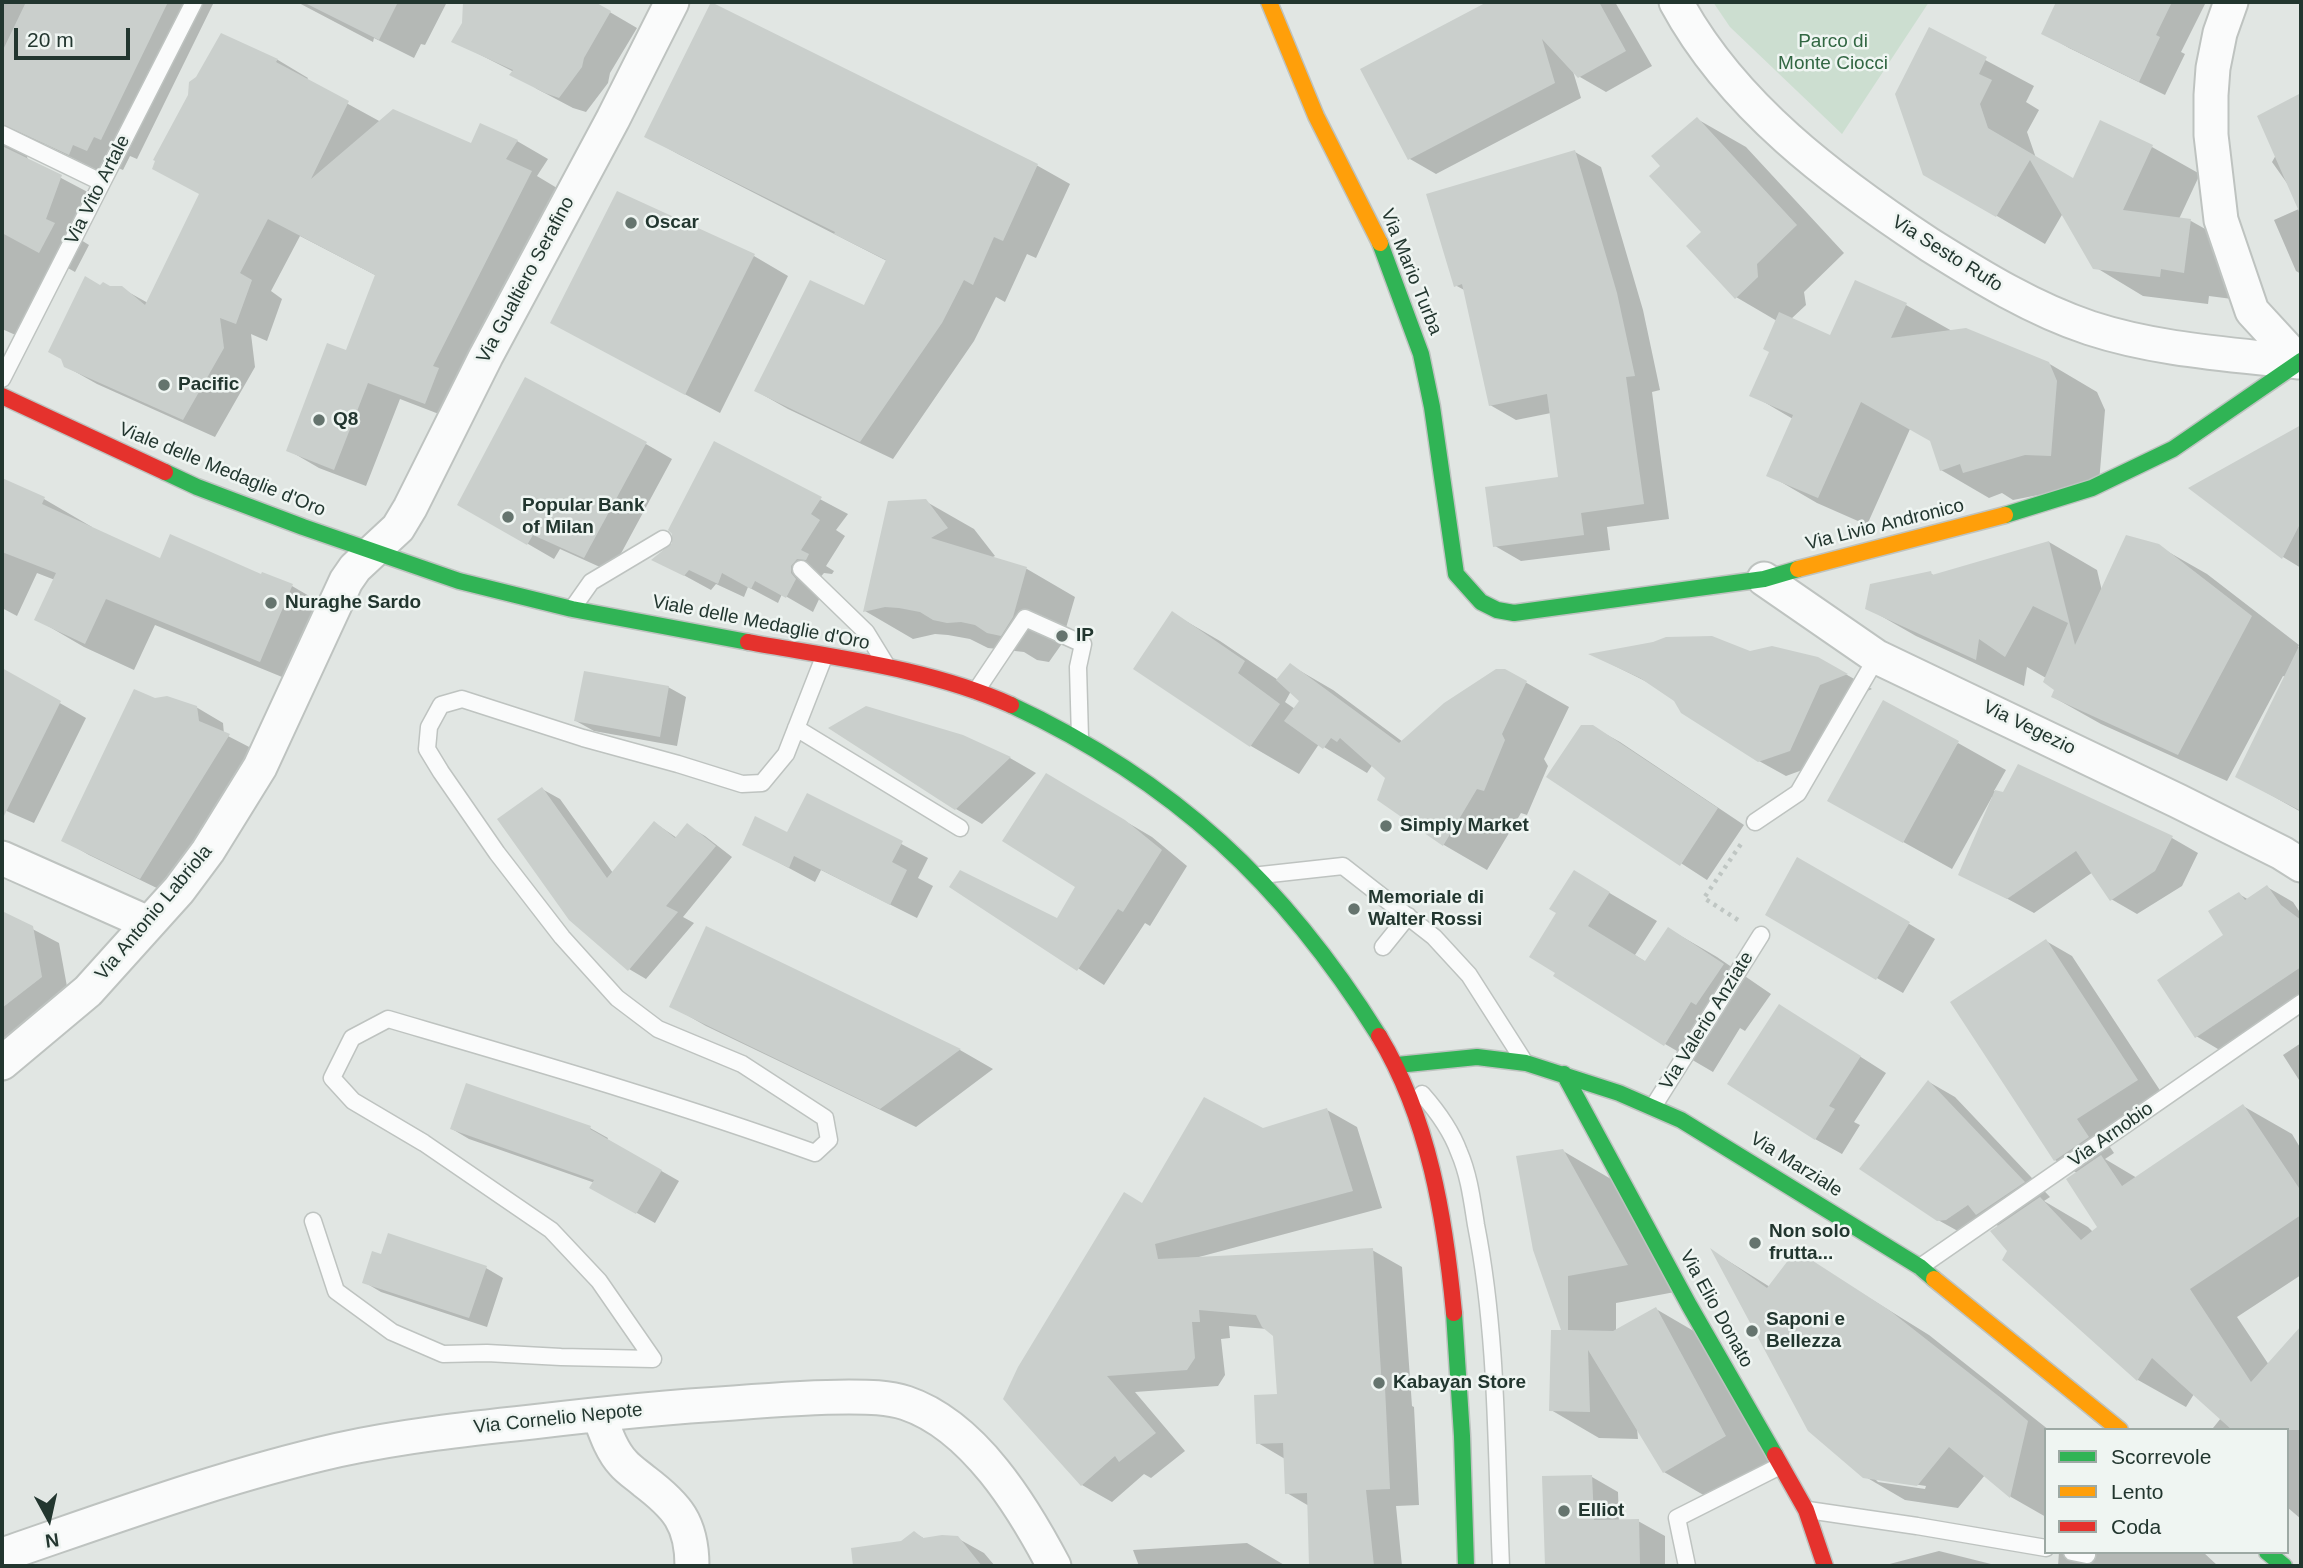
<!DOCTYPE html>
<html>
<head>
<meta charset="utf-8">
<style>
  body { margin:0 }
  #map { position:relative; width:2303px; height:1568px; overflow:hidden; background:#e1e6e3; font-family:Arial,sans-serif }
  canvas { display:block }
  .frame { position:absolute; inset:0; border:4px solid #22362f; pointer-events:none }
  .legend { position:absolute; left:2044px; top:1428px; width:245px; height:126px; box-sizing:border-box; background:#eff5f2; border:2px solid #9da9a4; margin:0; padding:9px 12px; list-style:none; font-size:21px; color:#22362f }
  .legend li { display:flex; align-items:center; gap:14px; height:35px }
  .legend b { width:35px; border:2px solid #9da9a4 }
  .north { position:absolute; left:14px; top:1484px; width:70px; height:70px; -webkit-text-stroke:5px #eff5f2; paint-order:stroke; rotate:172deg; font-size:19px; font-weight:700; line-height:28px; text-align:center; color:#22362f }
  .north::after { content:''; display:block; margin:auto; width:24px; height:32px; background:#22362f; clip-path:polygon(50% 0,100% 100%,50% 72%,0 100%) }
  .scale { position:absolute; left:14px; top:28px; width:116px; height:32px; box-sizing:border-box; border:4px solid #22362f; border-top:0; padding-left:9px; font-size:21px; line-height:24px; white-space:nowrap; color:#22362f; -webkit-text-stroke:5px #eff5f2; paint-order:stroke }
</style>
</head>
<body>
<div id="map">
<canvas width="2303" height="1568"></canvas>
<div class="frame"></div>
<ul class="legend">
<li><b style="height:9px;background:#30b455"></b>Scorrevole</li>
<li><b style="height:9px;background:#ff9f0a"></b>Lento</li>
<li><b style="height:9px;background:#e5322d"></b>Coda</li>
</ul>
<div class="north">N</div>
<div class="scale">20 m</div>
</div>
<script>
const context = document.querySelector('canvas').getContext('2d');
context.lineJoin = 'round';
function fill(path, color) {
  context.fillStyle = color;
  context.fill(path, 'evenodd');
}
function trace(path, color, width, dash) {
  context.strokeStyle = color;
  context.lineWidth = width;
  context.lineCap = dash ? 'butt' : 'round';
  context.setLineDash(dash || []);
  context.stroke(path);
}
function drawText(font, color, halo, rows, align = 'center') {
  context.font = font + ' Arial,sans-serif';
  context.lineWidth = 5;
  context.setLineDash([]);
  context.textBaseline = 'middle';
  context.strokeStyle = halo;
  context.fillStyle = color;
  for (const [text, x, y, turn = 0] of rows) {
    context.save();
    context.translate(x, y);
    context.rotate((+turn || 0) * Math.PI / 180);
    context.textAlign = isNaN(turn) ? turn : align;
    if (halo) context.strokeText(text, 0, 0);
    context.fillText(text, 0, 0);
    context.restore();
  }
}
const green = new Path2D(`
  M1713 2H1929L1842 134 1730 27Z`);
const shadow = new Path2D(`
  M2 2H214L137 159 130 156 123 170 109 164 105 174 44 144 37 143 28 149 27 157 29 161 97 197 81 240 89 245 75 272 57 262 20 337 2 329Z
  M297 2H447L425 45 421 44 414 58 374 38 373 42Z
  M470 2H598L596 4 637 28 610 73 608 83 586 112 573 108 537 89 514 72 453 41 464 23 465 9Z
  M1491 2H1615L1652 66 1606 92 1580 77 1572 68 1581 98 1436 174 1410 159 1362 70Z
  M2058 2H2206L2181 52 2185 54 2165 95 2069 48 2043 33Z
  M712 4 1038 166 1070 184 1036 258 1027 254 1005 302 996 297 974 341 893 459 788 409 756 391 865 307 887 261 678 154 646 136Z
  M1929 30 2034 86 2026 102 2039 110 2027 132 2036 158 2074 180 2101 123 2152 147 2200 174 2179 219 2191 221 2239 248 2232 299 2209 296 2208 304 2143 296 2095 267 2063 213 2045 244 1925 174Z
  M221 36 278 60 308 78 306 81 381 122 472 145 517 141 548 159 537 176 562 191 457 421 400 399 366 486 319 468 288 450 347 352 377 276 300 236 271 291 282 299 267 341 251 334 255 367 215 437 97 384 65 366 100 287 121 288 148 303 200 194 198 78Z
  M2301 118V203L2272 162 2276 155 2268 137Z
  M1697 119 1746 147 1844 253 1804 292 1806 305 1791 319 1831 337 1906 305 1952 331 2048 363 2097 392 2105 410 2099 483 2013 500 2002 493 1989 498 1941 470 1932 441 1910 429 1867 525 1817 503 1769 475 1793 419 1752 395 1771 352 1777 321 1736 297 1703 232 1663 166Z
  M1575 152 1601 167 1643 310 1660 390 1652 392 1669 519 1607 527 1610 550 1521 561 1495 546 1560 479 1551 413 1516 420 1490 405 1466 291 1455 285Z
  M2301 208V274L2296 271 2274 220Z
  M754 256 788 276 720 413 552 323Z
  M2301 427V568L2283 557 2191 488Z
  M714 443 848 514 836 530 845 536 826 566 834 571 832 574 824 573 817 581 821 595 813 612 782 594 778 603 748 587 744 597 716 584 711 590 654 559 674 544Z
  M646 444 672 459 611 572 560 549 554 559 459 504Z
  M2 481 44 499 92 527 91 528 161 560 262 576 292 586 340 614 309 688 155 625 134 670 84 647 36 619 55 580 37 573 17 616 2 608Z
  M925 501 974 529 995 556 991 558 1027 569 1075 597 1061 645 1049 662 1037 660 1024 652 988 648 970 639 948 635 935 634 913 639 865 611Z
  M2049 542 2097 570 2102 591 2158 546 2207 574 2299 645 2298 647H2301V812L2237 776 2286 677 2283 676 2227 781 2101 724 2053 697 2056 689 2046 678 2027 667 2024 686 1916 636 1867 608 1930 573 1935 576Z
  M1172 613 1220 641 1278 680 1290 665 1333 690 1403 742 1504 670 1569 707 1544 759 1548 766 1527 815 1521 813 1487 870 1444 845 1379 800 1387 777 1373 764 1367 773 1319 744 1299 774 1251 746ZM1291 691 1302 701 1295 709 1285 702Z
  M1749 653 1817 658 1872 689 1846 700 1816 765 1786 776 1759 761 1655 686 1593 655Z
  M2 670 86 718 34 823 2 809Z
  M668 687 686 697 677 746 594 731 576 721Z
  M155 700 196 707 223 723 224 734 255 750 167 893 89 855 63 840Z
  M1593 727 1620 742 1744 825 1707 880 1548 777Z
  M962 737 1010 758 1036 773 982 824 956 809Z
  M1958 743 2006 770 1994 791 2004 794 2019 766 2172 838 2198 853 2182 886 2137 914 2111 899 2093 872 2034 913 1961 874 1994 798 1992 797 1952 869 1878 828Z
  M1047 775 1152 837 1187 866 1150 926 1145 923 1104 985 952 887 1058 921 1077 887Z
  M542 789 560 799 613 873 655 823 677 838 688 826 705 836 732 857 683 917 694 923 646 979 629 969Z
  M808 795 928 858 918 878 933 886 917 918 821 870 815 882 744 844 788 834Z
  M1798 859 1935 939 1903 993 1767 915Z
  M1574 872 1657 921 1635 955 1646 962 1669 929 1717 957 1771 994 1745 1031 1740 1028 1713 1072 1665 1044 1558 913Z
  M2267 887 2293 902 2301 914V999L2223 1052 2196 1036 2239 894 2249 900Z
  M2 913 59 943 68 992 2 1042Z
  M707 928 960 1050 993 1069 916 1127 706 1026 671 1006Z
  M2046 941 2072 956 2163 1095 2102 1135 2114 1153 2105 1159 2137 1178 2243 1106 2292 1134 2301 1149V1275L2237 1317 2269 1365 2288 1344 2301 1348V1519L2287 1507V1430H2215L2213 1428 2221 1418 2194 1394 2186 1407 2138 1380 2004 1260 2009 1251 2000 1227 1991 1222 1965 1235 1938 1220 1929 1082 1955 1097 2050 1197 2044 1201 2088 1227 2093 1232 2099 1228 2077 1173 2055 1160Z
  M1806 1022 1886 1073 1854 1122 1860 1125 1842 1154 1815 1139Z
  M2301 1043V1083L2283 1055Z
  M1327 1110 1357 1127 1382 1208 1199 1257V1258L1372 1250 1402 1267 1412 1406 1414 1407 1419 1505 1396 1506 1402 1566H1311L1309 1506 1287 1493 1285 1459 1258 1443 1279 1395 1275 1335 1268 1329 1229 1326 1230 1338 1221 1339 1225 1375 1218 1386 1135 1392 1185 1451 1151 1478 1144 1474 1112 1502 1082 1485 1143 1205 1263 1130Z
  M590 1128 608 1138 607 1140 679 1181 655 1223 592 1188 595 1183 469 1139 452 1129Z
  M1563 1151 1611 1179 1675 1292 1616 1303V1331L1656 1309 1704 1337 1773 1464 1712 1500 1664 1472 1637 1428 1638 1439 1599 1438 1551 1410 1564 1332Z
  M1714 1252 1770 1287 1797 1253 1929 1335 2049 1430H2046V1517L2011 1497 1985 1475 1958 1508 1905 1500 1864 1476ZM1874 1478 1926 1486 1925 1489 1878 1482Z
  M486 1268 503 1278 487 1327 381 1292 364 1282Z
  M1592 1477 1618 1492 1619 1522 1638 1521 1665 1536V1565L1667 1566H1547L1544 1478Z
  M915 1533 925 1539 957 1538 984 1553 995 1566H869Z
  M1247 1543 1286 1566H1139L1133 1550Z
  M1939 1551 1995 1565 1998 1566H1882Z
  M2059 1552H2203L2218 1566H2058Z`);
const building = new Path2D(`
  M26 2H168L101 140 94 137 87 151 73 145 69 155 2 124V52Z
  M303 2H398L379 40Z
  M463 2H595L611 11 584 58 582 67 559 98 545 93 509 75 513 70 451 42 462 23Z
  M711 2 1038 164 1003 241 994 237 973 285 964 280 942 323 860 442 754 391 810 280 864 305 886 260 834 234 835 232 644 137Z
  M1487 2H1599L1626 51 1578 78 1542 39 1555 83 1408 160 1360 69Z
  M2056 2H2172L2156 35 2160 37 2139 82 2041 34Z
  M1929 27 1987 57 1979 74 1992 80 1980 104 1988 128 2073 178 2100 120 2153 145 2123 210 2191 219 2184 273 2161 269 2160 277 2093 269 2030 160 1996 217 1923 175 1895 94Z
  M221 33 278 59 276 62 349 101 311 179 393 109 471 143 480 123 518 140 506 159 532 171 433 366 439 368 425 404 368 383 334 470 286 451 327 343 346 350 375 275 268 219 240 273 252 280 236 324 220 318 224 348 183 420 64 367 61 359 48 352 85 276 100 285 103 282 110 286H122L145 305 199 194 152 169 155 161 153 160 188 95 189 82 196 77Z
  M2301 93V216L2257 116Z
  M1697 117 1797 225 1757 264 1758 277 1735 299 1686 246 1701 232 1649 176 1660 166 1651 156Z
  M2 146 62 175 46 219 55 223 39 253 2 233Z
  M1575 150 1617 293 1635 376 1626 377 1644 504 1581 513 1584 535 1493 547 1485 487 1558 477 1547 394 1489 406 1462 284 1454 287 1426 194Z
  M617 191 755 254 685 395 550 323Z
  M1855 280 1907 303 1891 338 1966 328 2049 362 2057 381 2051 456 2025 455 1963 473 1960 464 1940 471 1930 441 1861 402 1818 498 1766 476 1793 415 1749 396 1769 352 1763 349 1779 312 1830 335Z
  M525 377 647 442 584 558 533 535 527 545 457 505Z
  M2301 425V522L2282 559 2188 488Z
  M714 441 822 497 811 514 820 520 801 550 809 554 806 560 797 559 791 566V573L796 579 786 598 755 581 751 589 722 573 718 584 689 570 684 576 651 560 672 543V534L668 530Z
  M2 478 45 497 42 504 160 558 170 534 261 574 262 572 293 584 260 662 106 599 85 644 34 620 56 573 2 552Z
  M926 499 948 528 931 538 1027 567 1013 617 1001 636 987 633 975 625 961 622 947 623 933 620 920 612 899 608 885 607 863 612 888 501Z
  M2126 535 2159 544 2252 616 2178 755 2051 697 2054 690 2043 682 2068 623 2033 606 2005 657 1979 639 1976 660 1865 609 1870 584 1931 571 1932 575 2049 541 2075 645Z
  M1172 611 1245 661 1238 673 1280 704 1250 747 1133 669Z
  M1712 636 1750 651 1772 646 1818 657 1848 674 1820 685 1790 751 1758 762 1681 713 1674 701 1640 678 1588 654 1653 642 1666 637Z
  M2301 642V811L2235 777Z
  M1290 663 1399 743 1444 703 1496 669H1505L1527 681 1502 734 1505 740 1484 791 1477 789 1443 846 1377 800 1385 778 1340 738 1337 742 1331 738 1323 749 1284 721 1299 701 1276 680Z
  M2 668 61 701 2 820Z
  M584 671 669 686 660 737 574 721Z
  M134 689 155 698 167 696 197 706 199 721 230 734 140 879 61 841Z
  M1883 700 1959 741 1903 843 1827 801Z
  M866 706 963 735 1011 757 955 810 828 728Z
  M1581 725H1593L1718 808 1680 866 1546 777Z
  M2018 764 2173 836 2155 871 2110 901 2076 851 2007 899 1958 875 1995 790 2003 792Z
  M1046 773 1125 820 1162 850 1123 912 1118 909 1077 971 949 887 960 870 1057 918 1075 887 1002 841Z
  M542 787 607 878 654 821 675 838 687 823 716 846 666 906 678 912 628 971 569 920 497 819Z
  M807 793 903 841 892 862 907 870 890 905 794 856 789 868 742 845 755 816 787 832Z
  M1797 857 1910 922 1876 980 1765 915Z
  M1574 870 1610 892 1588 926 1645 961 1668 927 1724 964 1696 1005 1691 1002 1664 1046 1553 976 1555 973 1529 957 1556 913 1549 909Z
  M2267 885 2281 905 2301 920V967L2195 1038 2157 980 2223 935 2208 911 2239 892 2245 900Z
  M2 911 33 926 42 977 2 1008Z
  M706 926 961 1049 880 1109 669 1007Z
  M2046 939 2138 1080 2077 1119 2089 1137 2054 1161 1950 1002Z
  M1779 1004 1861 1056 1829 1106 1835 1109 1815 1140 1727 1084Z
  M1928 1080 2025 1182 1976 1215 1968 1205 1946 1220 1937 1221 1859 1169Z
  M466 1083 591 1126 590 1129 662 1170 636 1214 589 1188 594 1180 450 1129Z
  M1204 1097 1263 1128 1327 1108 1353 1191 1155 1244 1158 1259 1373 1248 1382 1388H1385L1390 1489 1366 1490 1374 1566H1309L1307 1493 1285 1494 1283 1443 1256 1444 1254 1395 1277 1394 1273 1336 1262 1327 1256 1315 1199 1310 1200 1322H1192L1195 1358 1187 1370 1107 1376 1156 1433 1119 1462 1115 1456 1081 1486 1003 1399 1018 1367 1124 1192 1142 1203Z
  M2243 1104 2301 1191V1215L2190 1289 2251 1382 2301 1326V1430H2232L2152 1358 2137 1381 2002 1260 2007 1251 1990 1231 2040 1197 2081 1240 2097 1227 2066 1179 2101 1155 2122 1186Z
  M1563 1149 1628 1265 1568 1276V1330L1613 1331 1656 1307 1726 1436 1663 1473 1588 1350 1590 1412 1549 1411 1551 1330H1561L1533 1250 1516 1156Z
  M388 1233 487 1266 469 1318 362 1283 372 1251 381 1254Z
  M1710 1248 1767 1288 1796 1250 1889 1310 2001 1398 2028 1421 2010 1498 1949 1447 1917 1486 1863 1478 1808 1431Z
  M1592 1475 1594 1520 1639 1519 1640 1566H1545L1542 1476Z
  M914 1531 923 1538 942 1535 958 1536 982 1566H853L851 1548 901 1541Z`);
const path = new Path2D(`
  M1738 920 1704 898 1741 844`);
const lane = new Path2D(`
  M2 134 101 182
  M2 379 194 2
  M801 569 866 632 885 663
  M572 609 591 582 663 539
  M976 691 1025 618 1083 644 1078 667 1080 738
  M796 728 960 828
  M1755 822 1798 793 1877 657
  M1261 875 1343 866 1434 937 1469 975 1522 1058
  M1383 947 1408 916
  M1422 1094C1437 1111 1451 1130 1459 1152 1469 1175 1472 1200 1476 1225 1498 1337 1496 1453 1501 1566
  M1653 1107 1761 935
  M313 1221 336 1291 392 1332 443 1354 487 1353 561 1357 653 1359 599 1281 551 1230 424 1143 353 1101 332 1078 352 1038 388 1019C531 1061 674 1102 815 1153L829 1140 825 1118 742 1064 658 1029 617 998 562 937 497 853 441 772 427 749 429 727 441 705 462 699 583 738 678 764 742 784 762 783 786 754 824 657
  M1920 1267 2301 1003
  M1808 1510 1917 1526 2046 1548
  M2072 1552 2087 1555
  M1687 1566 1677 1518 1780 1466`);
const street = new Path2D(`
  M1676 2C1732 106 1833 181 1930 245 1981 277 2033 309 2090 328 2157 350 2229 354 2299 362
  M2231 2 2220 33 2213 68 2211 95V135L2221 220 2252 311 2299 362
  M1764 579 1877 657 2178 801 2282 853 2301 865
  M2 858 148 923
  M2 1063 88 991 179 890 208 851 260 767 346 581 355 568 398 528 410 508 486 356 613 119 672 2
  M599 1415C605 1431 611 1450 623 1463 629 1470 637 1475 644 1481 677 1506 692 1523 692 1566
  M2 1555C113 1517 224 1476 338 1450 402 1436 467 1429 532 1422 599 1414 666 1407 734 1403 772 1400 810 1397 849 1397 868 1397 888 1397 906 1403 974 1426 1023 1507 1054 1566`);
const fast = new Path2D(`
  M1380 243 1421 354 1432 407 1456 574 1481 602 1497 610 1514 613 1764 579 1798 569
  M165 472 197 487 303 527 459 581 572 609 748 642
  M2005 515 2092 488 2173 449 2301 361
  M1011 705C1174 781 1284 884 1379 1036
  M1397 1065 1477 1057 1526 1063 1619 1093 1681 1120 1920 1267 1934 1279
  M1564 1074 1689 1305 1775 1455
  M1454 1313 1462 1436 1466 1566
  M2267 1552 2284 1566`);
const slow = new Path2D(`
  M1269 2 1316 116 1380 243
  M1798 569 2005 515
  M1934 1279 2120 1430`);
const jam = new Path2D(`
  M2 396 165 472
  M748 642C836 658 928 668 1011 705
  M1379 1036C1429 1119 1445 1218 1454 1313
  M1775 1455 1806 1510 1825 1566`);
const markers = [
  [631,223,7,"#65746e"],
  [164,385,7,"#65746e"],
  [319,420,7,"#65746e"],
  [508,517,7,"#65746e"],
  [271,603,7,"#65746e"],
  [1062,636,7,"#65746e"],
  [1386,826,7,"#65746e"],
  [1354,909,7,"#65746e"],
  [1755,1243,7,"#65746e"],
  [1752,1331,7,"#65746e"],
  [1379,1383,7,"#65746e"],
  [1564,1511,7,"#65746e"]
];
const parkNames = [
  ["Parco di",1833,42],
  ["Monte Ciocci",1833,64]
];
const streetNames = [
  ["Via Vito Artale",98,190,-63],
  ["Via Sesto Rufo",1947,254,32],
  ["Via Mario Turba",1411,272,68],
  ["Via Gualtiero Serafino",526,280,-62],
  ["Viale delle Medaglie d'Oro",222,470,22],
  ["Via Livio Andronico",1885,525,-14],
  ["Viale delle Medaglie d'Oro",761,623,11],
  ["Via Vegezio",2029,728,26],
  ["Via Antonio Labriola",154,913,-50],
  ["Via Valerio Anziate",1707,1021,-58],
  ["Via Arnobio",2111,1135,-35],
  ["Via Marziale",1796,1165,32],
  ["Via Elio Donato",1716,1309,61],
  ["Via Cornelio Nepote",558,1419,-6]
];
const poiNames = [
  ["Oscar",645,223],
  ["Pacific",178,385],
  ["Q8",333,420],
  ["Popular Bank",522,506],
  ["of Milan",522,528],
  ["Nuraghe Sardo",285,603],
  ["IP",1076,636],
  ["Simply Market",1400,826],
  ["Memoriale di",1368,898],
  ["Walter Rossi",1368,920],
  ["Non solo",1769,1232],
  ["frutta...",1769,1254],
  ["Saponi e",1766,1320],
  ["Bellezza",1766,1342],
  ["Kabayan Store",1393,1383],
  ["Elliot",1578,1511]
];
fill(green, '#ccded0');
fill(shadow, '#0003');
fill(building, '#cacfcc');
trace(lane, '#bec3c0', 19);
trace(street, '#bec3c0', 37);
trace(fast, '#bec3c0', 19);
trace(slow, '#bec3c0', 19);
trace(jam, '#bec3c0', 19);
trace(path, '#bfc6c3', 4.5, [3.5, 5]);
trace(lane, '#fafbfb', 16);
trace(street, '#fafbfb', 33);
trace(fast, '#30b455', 16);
trace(slow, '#ff9f0a', 16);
trace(jam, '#e5322d', 16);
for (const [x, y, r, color] of markers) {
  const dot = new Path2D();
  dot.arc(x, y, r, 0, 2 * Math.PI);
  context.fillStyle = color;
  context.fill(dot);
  trace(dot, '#eff5f2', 2.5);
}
drawText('19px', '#326743', '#eff5f2', parkNames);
drawText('19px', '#22362f', '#eff5f2', streetNames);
drawText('bold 19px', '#22362f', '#eff5f2', poiNames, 'left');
</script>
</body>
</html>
